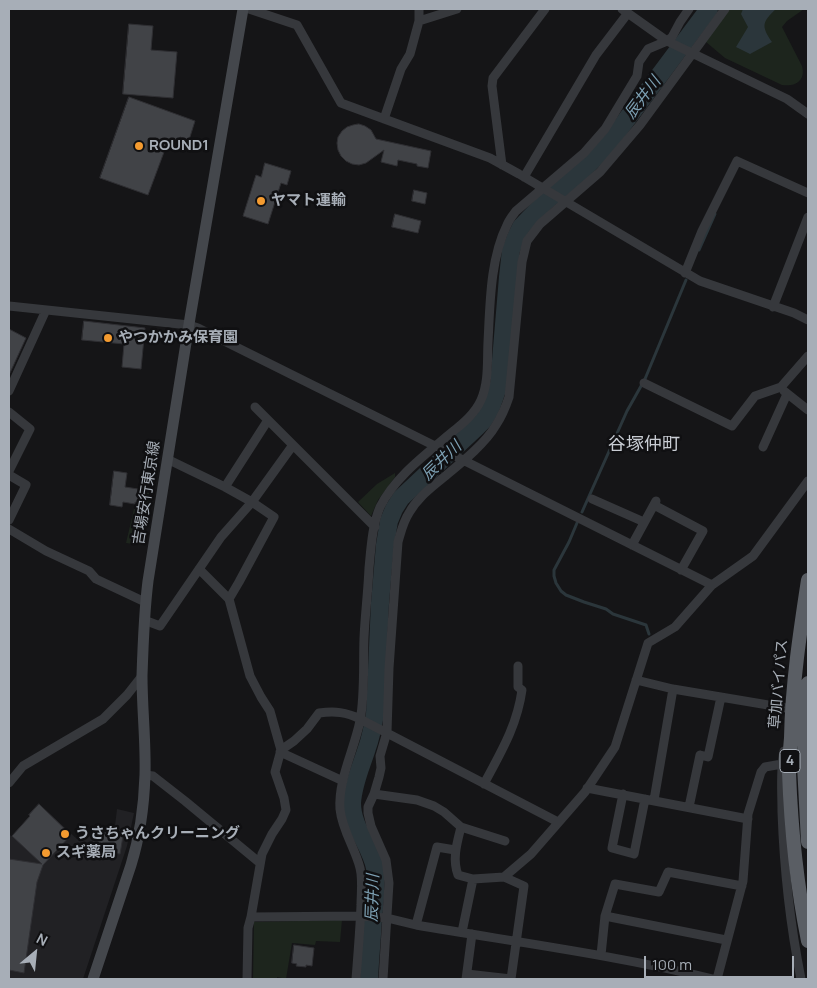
<!DOCTYPE html>
<html>
<head>
<meta charset="utf-8">
<style>
  body { margin:0 }
  #map { position:relative; width:817px; height:988px; overflow:hidden; background:#151517; font-family:Manrope,sans-serif }
  canvas { display:block }
  .frame { position:absolute; inset:0; border:10px solid #a7aeb7; pointer-events:none }
  .north { position:absolute; left:10px; top:928px; width:50px; height:50px; -webkit-text-stroke:4px #101012; paint-order:stroke; rotate:28deg; font-size:14px; font-weight:700; line-height:20px; text-align:center; color:#a7aeb7 }
  .north::after { content:''; display:block; margin:auto; width:18px; height:22px; background:#a7aeb7; clip-path:polygon(50% 0,100% 100%,50% 72%,0 100%) }
  .scale { position:absolute; left:644px; top:956px; width:150px; height:22px; box-sizing:border-box; border:2px solid #a7aeb7; border-top:0; padding-left:6px; font-size:15px; line-height:18px; white-space:nowrap; color:#a7aeb7; -webkit-text-stroke:4px #101012; paint-order:stroke }
</style>
</head>
<body>
<div id="map">
<canvas width="817" height="988"></canvas>
<div class="frame"></div>
<div class="north">N</div>
<div class="scale">100 m</div>
</div>
<script>
const context = document.querySelector('canvas').getContext('2d');
context.lineJoin = 'round';
function fill(path, color) {
  context.fillStyle = color;
  context.fill(path, 'evenodd');
}
function trace(path, color, width, dash) {
  context.strokeStyle = color;
  context.lineWidth = width;
  context.lineCap = dash ? 'butt' : 'round';
  context.setLineDash(dash || []);
  context.stroke(path);
}
function drawText(font, color, halo, rows, align = 'center') {
  context.font = font + ' Manrope,"Noto Sans JP",sans-serif';
  context.lineWidth = 5;
  context.setLineDash([]);
  context.textBaseline = 'middle';
  context.strokeStyle = halo;
  context.fillStyle = color;
  for (const [text, x, y, turn = 0] of rows) {
    context.save();
    context.translate(x, y);
    context.rotate((+turn || 0) * Math.PI / 180);
    context.textAlign = isNaN(turn) ? turn : align;
    if (halo) context.strokeText(text, 0, 0);
    context.fillText(text, 0, 0);
    context.restore();
  }
}
const built = new Path2D(`
  M39 804 77 839 84 840 96 831 114 834 117 809 134 813 127 846 83 979H9V835L12 836 30 816 29 815Z`);
const green = new Path2D(`
  M728 9H804L787 21 782 27 802 66C806 81 795 87 782 85L725 58 706 42Z
  M395 473V477L378 500 371 516 358 502 377 484Z
  M141 492 151 493 141 545 126 543 134 509H139Z
  M342 920 340 942 316 941 315 945 292 943 286 979 277 977V979H253L254 922Z`);
const water = new Path2D(`
  M743 9H776C762 22 761 26 772 42L750 54 736 47 748 27 741 14Z
  M367 911 379 912 375 979H363Z`);
const stream = new Path2D(`
  M699 250 715 214
  M582 512 627 411 645 379 686 280
  M577 523 569 542 554 570V576L556 583 561 591 566 595 584 602 606 609 613 614 646 625 649 634`);
const river = new Path2D(`
  M369 979C370 959 372 938 373 918 375 902 377 884 375 868 371 846 352 828 352 803 353 784 361 767 367 748 371 737 373 726 375 714L380 603 385 545 389 521 394 509 401 498 477 427 483 421 490 410 499 384 508 277 511 250 516 237 521 227 545 202 583 170 606 147 709 9`);
const building = new Path2D(`
  M129 24 153 26 151 50 177 52 173 98 123 94Z
  M129 97 195 121 189 140 180 137 176 148 167 144 148 195 100 178Z
  M359 124 365 126 371 130 376 139 431 151 428 168 417 166V164L398 160 397 166 381 162 384 150 366 163 359 165 352 164 346 161 341 156 338 150 337 143 338 137 342 131 347 127 353 125Z
  M265 163 291 171 287 185 281 183 268 224 243 216 256 175 261 177Z
  M414 190 427 193 425 204 412 201Z
  M395 214 421 221 418 233 392 227Z
  M84 321 145 328 141 369 122 367 124 344 82 340Z
  M9 329 26 338 9 375Z
  M114 471 127 473 125 487 138 489 137 493H139L138 503 135 502V504L123 502 122 507 110 505Z
  M39 804 71 835 43 865 37 882 24 973 9 970V859L42 864 12 836 30 816 29 815Z
  M96 831 123 836 120 854 93 850Z
  M294 945 314 948 312 966 306 965V967L296 966 297 964 292 963Z`);
const minor = new Path2D(`
  M249 9 297 25 341 103 490 158 519 174 700 281 794 313 808 320
  M622 9 667 41 787 99 808 114
  M419 21 457 9
  M384 119 401 69 410 54 419 21V9
  M502 165 492 86 493 78 545 9
  M524 177 596 55 628 13
  M685 273 702 231 737 161 808 193
  M9 306 189 325 198 328 435 446 712 585
  M773 307 808 217
  M644 383 732 426 755 396 781 387 808 356
  M9 391 46 310
  M784 391 808 410
  M255 407 375 527
  M9 412 30 429 9 471
  M763 447 787 394
  M167 459 225 487 252 502 274 517 239 582 229 599 250 676 261 697 270 711 281 750
  M9 475 26 485 9 520
  M225 487 268 420
  M592 499 644 522
  M654 505 703 531 681 570
  M9 529 46 551 89 571 96 579 145 602
  M632 545 656 501
  M199 569 229 599
  M144 620 160 626 221 537 252 502 293 445
  M636 680 673 689 792 709
  M784 751C780 771 782 791 782 812 784 868 790 924 801 979
  M280 752 343 781
  M145 775 153 776 185 801 260 863
  M9 783 23 766 103 719 127 695 142 676
  M484 784C501 752 517 726 522 690L518 687V666
  M587 788 748 819
  M374 794 417 800 434 806 444 812 461 827 505 841
  M623 794 612 848 634 854 645 799
  M654 800 673 689
  M689 807 700 755 708 757 721 697
  M461 827C457 843 452 859 458 875L473 879
  M504 877 531 854 585 792 615 747 648 643 675 627 712 585 753 556 808 481
  M605 916 726 940
  M251 917 360 916 387 918 416 925C515 942 615 955 713 979
  M416 925 437 847 455 850
  M462 932 473 879 504 877 524 886 511 979 467 974
  M601 955 605 916 615 884 659 892 668 872 742 886
  M247 979 248 928 251 917 262 854 272 834 282 819 286 810 284 798 275 772 281 750 294 741 307 729 319 713C335 711 346 712 360 719L558 822
  M356 979C358 954 360 930 361 905 361 893 363 880 360 868 355 848 342 830 340 809 338 780 354 750 360 721 365 694 363 666 364 638 365 615 368 592 369 568 371 548 372 526 380 507 394 479 421 458 445 438 458 427 474 416 481 400 489 382 487 361 488 342 490 305 490 259 507 225 509 220 513 215 516 211L584 153 605 129 637 76 639 62 648 49 667 41 672 37 680 22 689 9
  M383 979 389 883 386 860 371 826 368 813V807L374 794 379 777 381 768 380 756 387 732 389 668 398 542C401 532 403 522 409 513 417 498 431 488 444 477 461 463 485 444 496 425 502 416 506 406 509 397L522 262 527 241 540 224 600 172 640 125 725 9
  M466 979 472 934
  M717 979 743 881 748 814 761 772 765 767 782 764`);
const secondary = new Path2D(`
  M93 979 131 865C140 836 144 806 145 775 146 742 142 709 142 676 143 645 144 613 148 581L190 318 243 9`);
const trunk = new Path2D(`
  M808 580C800 632 792 685 791 738 790 749 789 761 789 772 791 828 797 886 808 941
  M808 683 805 718 804 765 808 842`);
const markers = [
  [139,146,5,"#f49b30"],
  [261,201,5,"#f49b30"],
  [108,338,5,"#f49b30"],
  [65,834,5,"#f49b30"],
  [46,853,5,"#f49b30"]
];
const shields = [
  [790,761,20]
];
const shieldNames = [
  ["4",790,761]
];
const poiNames = [
  ["ROUND1",149,146],
  ["ヤマト運輸",271,201],
  ["やつかかみ保育園",118,338],
  ["うさちゃんクリーニング",75,834],
  ["スギ薬局",56,853]
];
const streetNames = [
  ["吉場安行東京線",147,493,-81],
  ["草加バイパス",779,684,-85]
];
const waterNames = [
  ["辰井川",643,98,-53],
  ["辰井川",442,461,-44],
  ["辰井川",373,898,-88]
];
const quarterNames = [
  ["谷塚仲町",644,445]
];
fill(built, '#212124');
fill(green, '#1d251d');
fill(water, '#2b363b');
trace(stream, '#2b363b', 3);
trace(river, '#2b363b', 18);
fill(building, '#414347');
trace(building, '#2f2f33', 1);
trace(minor, '#36383c', 9);
trace(secondary, '#44474c', 11);
trace(trunk, '#5a5e64', 14);
for (const [x, y, r, color] of markers) {
  const dot = new Path2D();
  dot.arc(x, y, r, 0, 2 * Math.PI);
  context.fillStyle = color;
  context.fill(dot);
  trace(dot, '#101012', 2);
}
for (const [x, y, w] of shields) {
  const box = new Path2D();
  box.roundRect(x - w / 2, y - 11.5, w, 23, 4);
  context.fillStyle = '#101012';
  context.fill(box);
  trace(box, '#a7aeb7', 1);
}
drawText('bold 14px', '#a7aeb7', null, shieldNames);
drawText('bold 15px', '#a7aeb7', '#101012', poiNames, 'left');
drawText('15px', '#a7aeb7', '#101012', streetNames);
drawText('italic 16px', '#7da0b3', '#101012', waterNames);
drawText('18px', '#c8ccd3', '#101012', quarterNames);
</script>
</body>
</html>
